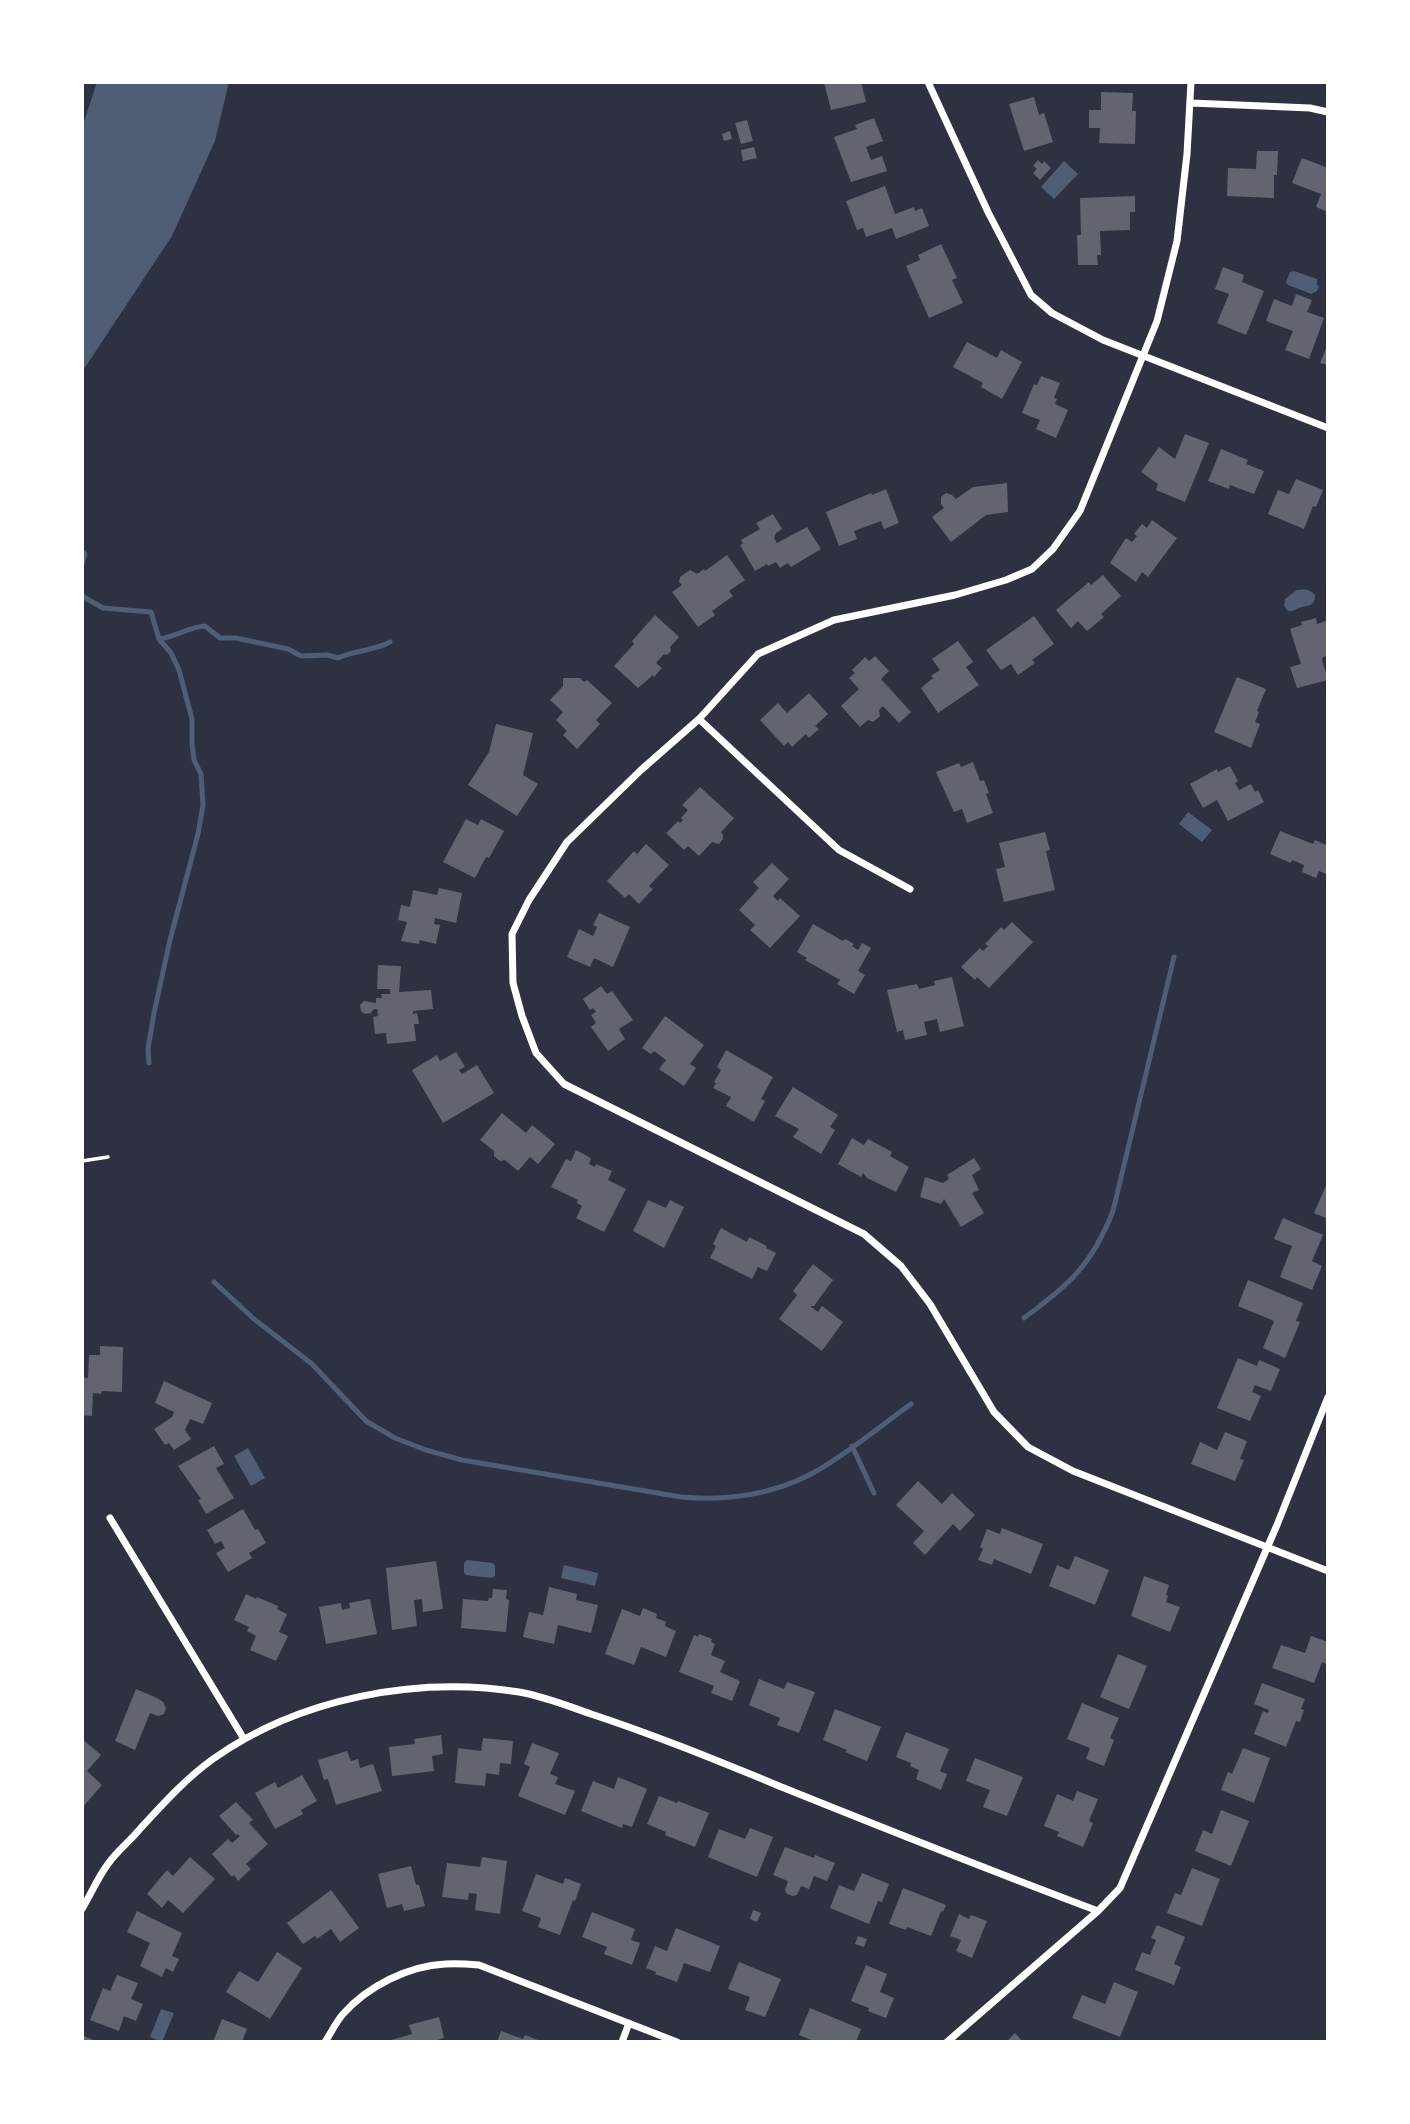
<!DOCTYPE html>
<html>
<head>
<meta charset="utf-8">
<style>
  body { margin:0 }
  #map { position:relative; width:1410px; height:2124px; overflow:hidden; background:#2d3142; font-family:Ubuntu,sans-serif }
  canvas { display:block }
  .frame { position:absolute; inset:0; border:84px solid #fff; pointer-events:none }
</style>
</head>
<body>
<div id="map">
<canvas width="1410" height="2124"></canvas>
<div class="frame"></div>
</div>
<script>
const context = document.querySelector('canvas').getContext('2d');
context.lineJoin = 'round';
function fill(path, color) {
  context.fillStyle = color;
  context.fill(path, 'evenodd');
}
function trace(path, color, width, dash) {
  context.strokeStyle = color;
  context.lineWidth = width;
  context.lineCap = dash ? 'butt' : 'round';
  context.setLineDash(dash || []);
  context.stroke(path);
}
const water = new Path2D(`
  M97 82H229L215 141 172 236 82 372V128Z
  M1064 161 1078 174 1054 199 1041 187Z
  M1294 271 1317 279V285L1319 286 1317 291 1311 294 1288 285 1286 282 1290 272Z
  M1297 590C1305 589 1310 589 1315 595 1315 605 1311 605 1302 607 1296 608 1295 612 1288 611L1284 606 1285 599Z
  M1188 812 1212 830 1202 842 1179 824Z
  M248 1448 265 1478 251 1486 234 1456Z
  M467 1560 493 1563 495 1566V1576L492 1578 466 1575 464 1573V1563Z
  M564 1565 598 1573 595 1586 561 1578Z
  M161 2009 174 2013 162 2042 150 2037Z`);
const stream = new Path2D(`
  M82 551 85 554 82 564
  M82 596 103 608 151 612 159 639 171 653 179 670 192 719V743L194 760 201 774 203 805 198 834 170 940 154 1013 148 1049 149 1063
  M159 639C175 637 189 627 205 626L220 638H236L288 649 301 656 327 655 338 658C355 650 374 651 390 642
  M214 1282 254 1319 312 1364 366 1421 395 1438 426 1450 462 1460 681 1497C725 1501 773 1495 813 1473 847 1454 879 1427 911 1404
  M1024 1318C1069 1285 1092 1265 1113 1211L1174 957
  M852 1446 874 1493`);
const building = new Path2D(`
  M824 82H861L866 102 831 110Z
  M1101 92 1133 93 1132 111H1136L1135 144 1099 143 1100 128H1089V110H1101Z
  M1034 97 1039 115 1044 113 1053 142 1024 151 1009 104Z
  M874 118 883 141 866 147 871 160 882 156 887 171 851 182 834 137 857 129 855 125Z
  M747 120 753 141 741 144 735 123Z
  M730 131 732 139 724 141 722 134Z
  M754 147 757 158 743 161 741 150Z
  M1257 151H1278L1277 175H1274V198L1227 196 1228 168 1256 169Z
  M1302 158 1328 168V212L1316 207 1321 194 1292 183Z
  M1038 160 1042 164 1044 161 1051 168 1040 180 1033 173 1037 169 1033 166Z
  M885 186 895 214 914 207 915 211 922 208 929 226 896 239 892 228 866 237 863 228 857 230 846 201Z
  M1135 196V212H1130V230L1100 231 1101 255H1097L1098 265H1078L1077 235H1081L1080 198Z
  M941 244 957 278 952 280 963 303 929 318 906 266 920 260 918 255Z
  M1223 267 1244 275 1242 282 1264 291 1246 335 1217 323 1229 294 1215 289Z
  M1296 294 1312 300 1307 312 1324 318 1309 359 1285 350 1293 331 1266 321 1274 299 1292 306Z
  M967 342 997 358 1001 350 1022 362 1002 399 981 387 983 383 953 367Z
  M1328 344V365L1320 363Z
  M1041 376 1060 383 1054 398 1057 399 1055 404 1068 410 1056 438 1036 429 1040 420 1022 413 1034 384 1037 385Z
  M1185 434 1209 443 1185 502 1156 490 1158 484 1141 472 1159 447 1175 459Z
  M1221 449 1248 460 1246 464 1264 471 1254 494 1230 485 1229 489 1208 481Z
  M1296 479 1323 490 1316 507 1313 506 1304 529 1268 514 1278 490 1289 494Z
  M1007 483 1008 512 986 515 951 542 932 517 944 508 941 504V497L946 493 952 495 956 499 973 487Z
  M886 489 899 523 884 529 881 521 854 531 857 539 839 546 826 512 871 493 872 495Z
  M773 514 782 529 776 533 774 538 777 543 807 527 821 549 791 567 788 563 780 568 776 562 768 566 767 564 755 571 740 545 743 543 741 540 760 529 756 523Z
  M1152 520 1177 538 1148 577 1142 572 1136 582 1110 563 1126 538 1132 542 1137 536 1134 534 1142 524 1147 528Z
  M727 555 745 580 729 591 733 596 712 611 715 615 698 627 672 592 682 585 679 582 680 577 690 570 697 574 704 569 705 571Z
  M1103 575 1121 596 1101 614 1104 617 1087 631 1078 621 1071 628 1056 610 1089 582 1091 585Z
  M655 615 679 637 670 647 671 651 667 655 664 654 656 663 662 668 654 677 653 675 638 688 614 666 634 644 632 641Z
  M1034 616 1054 644 1032 660 1035 663 1018 675 1011 664 1001 670 986 650Z
  M1316 618 1317 624 1328 620V656L1323 657 1322 660 1328 680 1297 688 1290 667 1301 664 1290 629 1302 625 1301 622Z
  M958 641 973 662 966 667 979 685 938 713 921 688 932 679H934L931 676 940 670 932 659Z
  M875 656 889 671 881 679 911 712 899 723 883 706 879 710 880 716 873 722 868 720 860 727 841 706 859 689 849 678 855 673 852 670 865 657 869 661Z
  M1237 677 1266 689 1257 711 1259 712 1255 722 1260 724 1251 748 1214 732Z
  M563 678H580L584 682 587 680 612 703 596 720 600 724 577 749 563 735 567 731 556 720 563 712 550 700 563 686Z
  M809 693 828 714 815 726 819 729 809 738 806 734 792 747 788 742 784 746 760 720 778 703 787 713Z
  M496 724 533 733 523 775 538 784 517 816 468 785 489 752Z
  M973 762 980 781 984 780 989 793 986 794 993 813 967 823 962 809 954 812 936 772 959 763 961 767Z
  M1230 766 1238 781 1235 783 1239 790 1251 784 1255 792 1258 790 1264 802 1228 821 1217 800 1203 808 1190 784 1217 769 1218 772Z
  M700 787 734 818 721 832 723 835V839L719 844 712 842 699 856 688 846 684 850 666 833 678 821 680 823 683 820 681 818 688 810 682 805Z
  M466 819 478 825 481 819 504 831 489 858 486 857 475 878 443 862Z
  M1280 831 1313 844 1315 840 1328 846V875L1319 871 1316 878 1302 872 1304 865 1292 860 1291 863 1270 854Z
  M1045 832 1050 850 1046 851 1055 890 1004 902 996 869 1005 867 999 843Z
  M646 844 669 865 649 886 653 889 639 904 629 894 625 898 607 881 634 851 637 854Z
  M772 863 789 879 773 896 778 901 780 898 800 916 770 948 750 930 755 925 739 910 759 888 753 882Z
  M439 888 462 893 456 923 435 918 434 924 440 925 436 944 420 940 419 944 401 941 407 922 398 920 401 905 410 907 413 890 437 895Z
  M599 913 630 927 613 967 594 958 590 967 567 957 579 929 593 936 597 927 593 925Z
  M1012 922 1033 942 989 988 977 977 975 980 961 967 980 948 983 951 988 946 985 944 1001 927 1004 930Z
  M813 924 843 941 845 939 854 944 852 946 858 950 862 943 871 948 858 971 865 975 854 994 837 984 840 980 805 960 807 958 797 952Z
  M378 965 401 966 399 992 431 990 433 1009 413 1011V1014L417 1013 419 1024H414L416 1041 387 1044 386 1033 375 1034 373 1017 378 1016 377 1009H374L371 1013 365 1014 361 1011 360 1005 364 1001 376 1003V998H382L381 994H390V989H377Z
  M952 977 964 1026 940 1032 937 1019 924 1022 927 1035 905 1040 903 1030 897 1032 887 990 917 984 919 989 935 985 934 981Z
  M601 986 607 994 612 991 633 1020 619 1029 625 1039 608 1051 591 1027 596 1023 591 1015 596 1012 593 1008 590 1010 583 999Z
  M665 1016 704 1045 690 1064 696 1068 684 1086 659 1069 666 1060 654 1051 651 1054 642 1048Z
  M726 1050 773 1077 761 1099 765 1101 754 1122 726 1106 731 1097 713 1088 716 1083 714 1082 721 1070 717 1067Z
  M456 1052 465 1067 459 1070 462 1074 477 1065 494 1093 443 1123 412 1070 437 1055 440 1061Z
  M793 1087 838 1115 830 1127 835 1130 821 1154 793 1137 799 1129 775 1116Z
  M502 1113 526 1133 532 1125 555 1144 538 1164 530 1157 518 1171 505 1160 500 1161 494 1156V1151L480 1140Z
  M852 1138 864 1145 868 1139 892 1152 890 1156 909 1167 896 1192 867 1178 863 1173 861 1177 838 1164Z
  M576 1150 591 1158 589 1164 595 1167 596 1164 612 1171 608 1180 626 1189 604 1232 576 1218 582 1206 577 1203 578 1200 551 1187 566 1159 571 1161Z
  M974 1158 981 1169 972 1175 979 1190 972 1193 984 1213 961 1227 944 1199 941 1204 920 1197 925 1177 943 1183 949 1179 947 1175Z
  M1328 1181V1219L1314 1213Z
  M648 1200 666 1208 670 1200 684 1207 664 1248 633 1231Z
  M1283 1218 1323 1235 1312 1261 1322 1266 1312 1290 1280 1277 1292 1246 1274 1239Z
  M721 1228 747 1242 749 1237 767 1246 766 1248 776 1253 767 1271 758 1267 752 1279 710 1258 716 1246 713 1244Z
  M813 1264 833 1280 814 1306H810L818 1312 822 1306 843 1322 822 1351 779 1319 797 1295 793 1291Z
  M1248 1280 1303 1303 1296 1321 1300 1322 1285 1358 1263 1348 1274 1321 1238 1306Z
  M100 1346 123 1347 122 1392 102 1391 101 1394 93 1393 92 1416 82 1415V1377L88 1378 89 1355H100Z
  M1238 1358 1257 1366 1259 1360 1280 1369 1271 1391 1255 1385 1252 1392 1261 1396 1250 1421 1217 1408Z
  M164 1381 212 1403 203 1424 190 1419 185 1430 191 1439 174 1450 169 1443 165 1445 154 1429 172 1417 174 1412 155 1403Z
  M1225 1432 1247 1441 1240 1459 1244 1460 1235 1481 1191 1464 1200 1442 1217 1450Z
  M214 1446 224 1464 216 1468 234 1498 206 1514 198 1500 201 1499 178 1466Z
  M918 1481 942 1504 952 1493 975 1515 960 1531 953 1524 925 1555 913 1543 924 1531 896 1505Z
  M243 1509 255 1530 258 1529 266 1543 249 1553 252 1558 228 1572 216 1553 225 1548 221 1541 215 1544 207 1530Z
  M1002 1528 1043 1544 1031 1574 994 1559 992 1565 978 1560 983 1549 980 1547 987 1529 1000 1534Z
  M1075 1556 1109 1570 1095 1605 1049 1586 1057 1565 1069 1570Z
  M436 1561 443 1609 423 1612 422 1599 414 1600 417 1626 392 1630 386 1568Z
  M1144 1576 1169 1585 1166 1595 1168 1596 1166 1602 1180 1607 1170 1632 1131 1616Z
  M549 1587 577 1594 576 1600 598 1605 591 1633 558 1625 554 1644 523 1637 529 1612 543 1615Z
  M493 1589 507 1590 506 1599 509 1600 506 1632 461 1628 463 1599 488 1601 489 1598H492Z
  M246 1594 256 1599 257 1597 278 1606 277 1609 287 1614 279 1632 288 1636 276 1661 250 1650 256 1636 247 1631 249 1627 234 1620Z
  M370 1599 377 1634 326 1644 319 1607 341 1603 342 1610 350 1608 349 1603Z
  M643 1608 657 1614 656 1618 666 1622 665 1626 676 1631 666 1657 641 1647 634 1665 605 1654 622 1609 640 1616Z
  M699 1634 712 1639 711 1642 715 1644 711 1655 725 1661 720 1672 740 1681 732 1701 711 1693 714 1686 679 1672 694 1635 698 1637Z
  M1311 1636 1328 1642V1665L1322 1662 1314 1683 1272 1668 1281 1645 1305 1653Z
  M1118 1654 1147 1666 1129 1709 1100 1697Z
  M759 1679 784 1689 787 1682 815 1692 799 1733 777 1725 780 1718 749 1705Z
  M1262 1683 1305 1699 1301 1709 1304 1710 1300 1722 1296 1721 1286 1747 1254 1734 1263 1711 1268 1713 1269 1710 1254 1704Z
  M136 1689 157 1698 163 1702 166 1708 164 1714 158 1716 150 1713 135 1750 115 1741Z
  M1082 1703 1119 1718 1110 1738 1114 1740 1104 1766 1086 1759 1090 1748 1067 1739Z
  M835 1709 881 1727 867 1761 845 1752 847 1750 823 1740Z
  M906 1732 949 1749 940 1771 947 1774 941 1790 916 1779 919 1770 910 1766 911 1763 896 1757Z
  M441 1735 443 1754 432 1756 434 1771 392 1776 389 1747 415 1744 414 1739Z
  M483 1738 513 1741 511 1764 500 1763 499 1775 486 1773 485 1786 455 1783 458 1748 481 1751Z
  M82 1739 101 1755 87 1771 102 1785 82 1808Z
  M532 1743 559 1753 550 1774 558 1777 555 1784 575 1791 565 1815 518 1796 530 1767 524 1764Z
  M1243 1748 1270 1758 1254 1803 1221 1790 1228 1772 1232 1774Z
  M347 1751 351 1761 358 1759 360 1768 373 1764 382 1791 336 1805 328 1779 324 1780 318 1760Z
  M975 1758 1023 1777 1007 1816 983 1807 990 1790 966 1781Z
  M302 1775 317 1801 301 1810 303 1814 275 1829 255 1793 275 1782 278 1788Z
  M618 1777 647 1789 632 1827 623 1824 622 1828 581 1811 593 1781 614 1789Z
  M1077 1791 1098 1799 1089 1821 1093 1823 1083 1847 1057 1836 1059 1832 1044 1826 1057 1794 1073 1801Z
  M659 1796 677 1803 678 1801 709 1813 695 1847 665 1835 666 1832 647 1824Z
  M236 1802 253 1820 249 1823 268 1844 246 1864 251 1869 238 1881 234 1875 232 1877 212 1854 228 1839 232 1843 240 1836 237 1834 236 1835 219 1816Z
  M1221 1810 1249 1821 1231 1866 1195 1851 1203 1830 1212 1834Z
  M750 1828 773 1837 757 1877 708 1857 719 1829 745 1839Z
  M785 1847 814 1858 815 1855 835 1863 827 1881 814 1876 809 1889 801 1886 797 1895 793 1896 787 1894 785 1890 788 1881 773 1875Z
  M190 1857 215 1879 183 1913 168 1900 162 1908 147 1894 167 1870 173 1876Z
  M482 1857 507 1861 500 1914 475 1910 477 1894 469 1893 468 1900 442 1897 447 1863 480 1867Z
  M411 1866 416 1885H419L425 1906 404 1911 402 1904 387 1908 378 1874Z
  M1192 1868 1220 1879 1202 1926 1167 1913 1175 1893 1181 1895Z
  M862 1873 889 1884 882 1902 878 1901 869 1924 830 1908 839 1885 854 1891Z
  M536 1874 563 1884 565 1878 581 1884 575 1901 573 1900 560 1935 538 1927 541 1918 522 1911Z
  M903 1888 946 1905 943 1912 941 1911 931 1936 907 1927 906 1930 889 1924Z
  M331 1890 359 1928 340 1942 331 1929 317 1939 315 1936 303 1944 287 1923Z
  M753 1910 761 1913 757 1922 750 1919Z
  M137 1911 182 1933 172 1956 179 1959 173 1972 166 1968 162 1977 140 1966 150 1943 127 1932Z
  M592 1912 635 1929 631 1940 640 1943 632 1965 604 1954 607 1947 582 1937Z
  M959 1914 969 1919 971 1915 987 1921 972 1958 956 1951 961 1940 950 1936Z
  M1157 1925 1185 1937 1174 1964 1181 1967 1174 1985 1135 1970 1142 1952 1150 1955 1156 1940 1151 1938Z
  M676 1928 720 1946 710 1972 684 1963 677 1982 655 1974 656 1972 646 1968 655 1946 667 1951Z
  M858 1936 867 1939 864 1947 855 1944Z
  M277 1952 302 1968 270 2019 226 1992 239 1971 258 1982Z
  M739 1962 781 1979 765 2017 745 2010 750 1997 728 1989Z
  M866 1965 887 1974 880 1992 894 1998 886 2018 868 2011 869 2008 851 2001Z
  M117 1975 138 1983 131 1999 143 2004 136 2021 124 2016 119 2031 90 2020 103 1988 110 1991Z
  M1114 1982 1138 1992 1120 2037 1072 2018 1082 1995 1105 2004Z
  M810 2008 861 2029 856 2042H816L799 2035Z
  M439 2017 444 2038 430 2042H384L412 2034 409 2025Z
  M222 2019 247 2029 242 2042H213Z
  M501 2031 523 2039 525 2035 543 2042H497Z
  M1015 2033 1023 2042H1006Z
  M84 2036 98 2042H82Z`);
const path = new Path2D(`
  M82 1161 108 1157`);
const minor = new Path2D(`
  M928 82 988 212 1031 295 1052 313 1103 340 1328 428
  M1191 82 1187 154 1177 241 1157 321 1080 511 1053 549 1032 569 1006 580 955 595 834 620 758 654 699 719 641 770 567 842 529 900 512 934 513 983 522 1016 536 1053 564 1084 864 1234 901 1266 930 1304 994 1412 1028 1447 1073 1471 1328 1571
  M1191 103 1310 108 1328 112
  M699 719 839 850 910 889
  M110 1518 244 1739
  M82 1909C91 1894 98 1877 108 1864 116 1852 129 1842 139 1830 162 1805 185 1779 213 1759 299 1698 416 1676 519 1692 543 1696 568 1706 591 1714 658 1736 723 1763 789 1790 891 1831 994 1872 1098 1911
  M325 2042C331 2033 336 2022 343 2014 368 1986 408 1966 445 1964 456 1963 468 1964 479 1965L677 2042
  M622 2042 629 2023
  M947 2042 1098 1911 1120 1888 1277 1525 1328 1397`);
fill(water, '#4f5d75');
trace(stream, '#4f5d75', 5);
fill(building, '#626471');
trace(path, '#fff', 3.5);
trace(minor, '#fff', 7);
</script>
</body>
</html>
